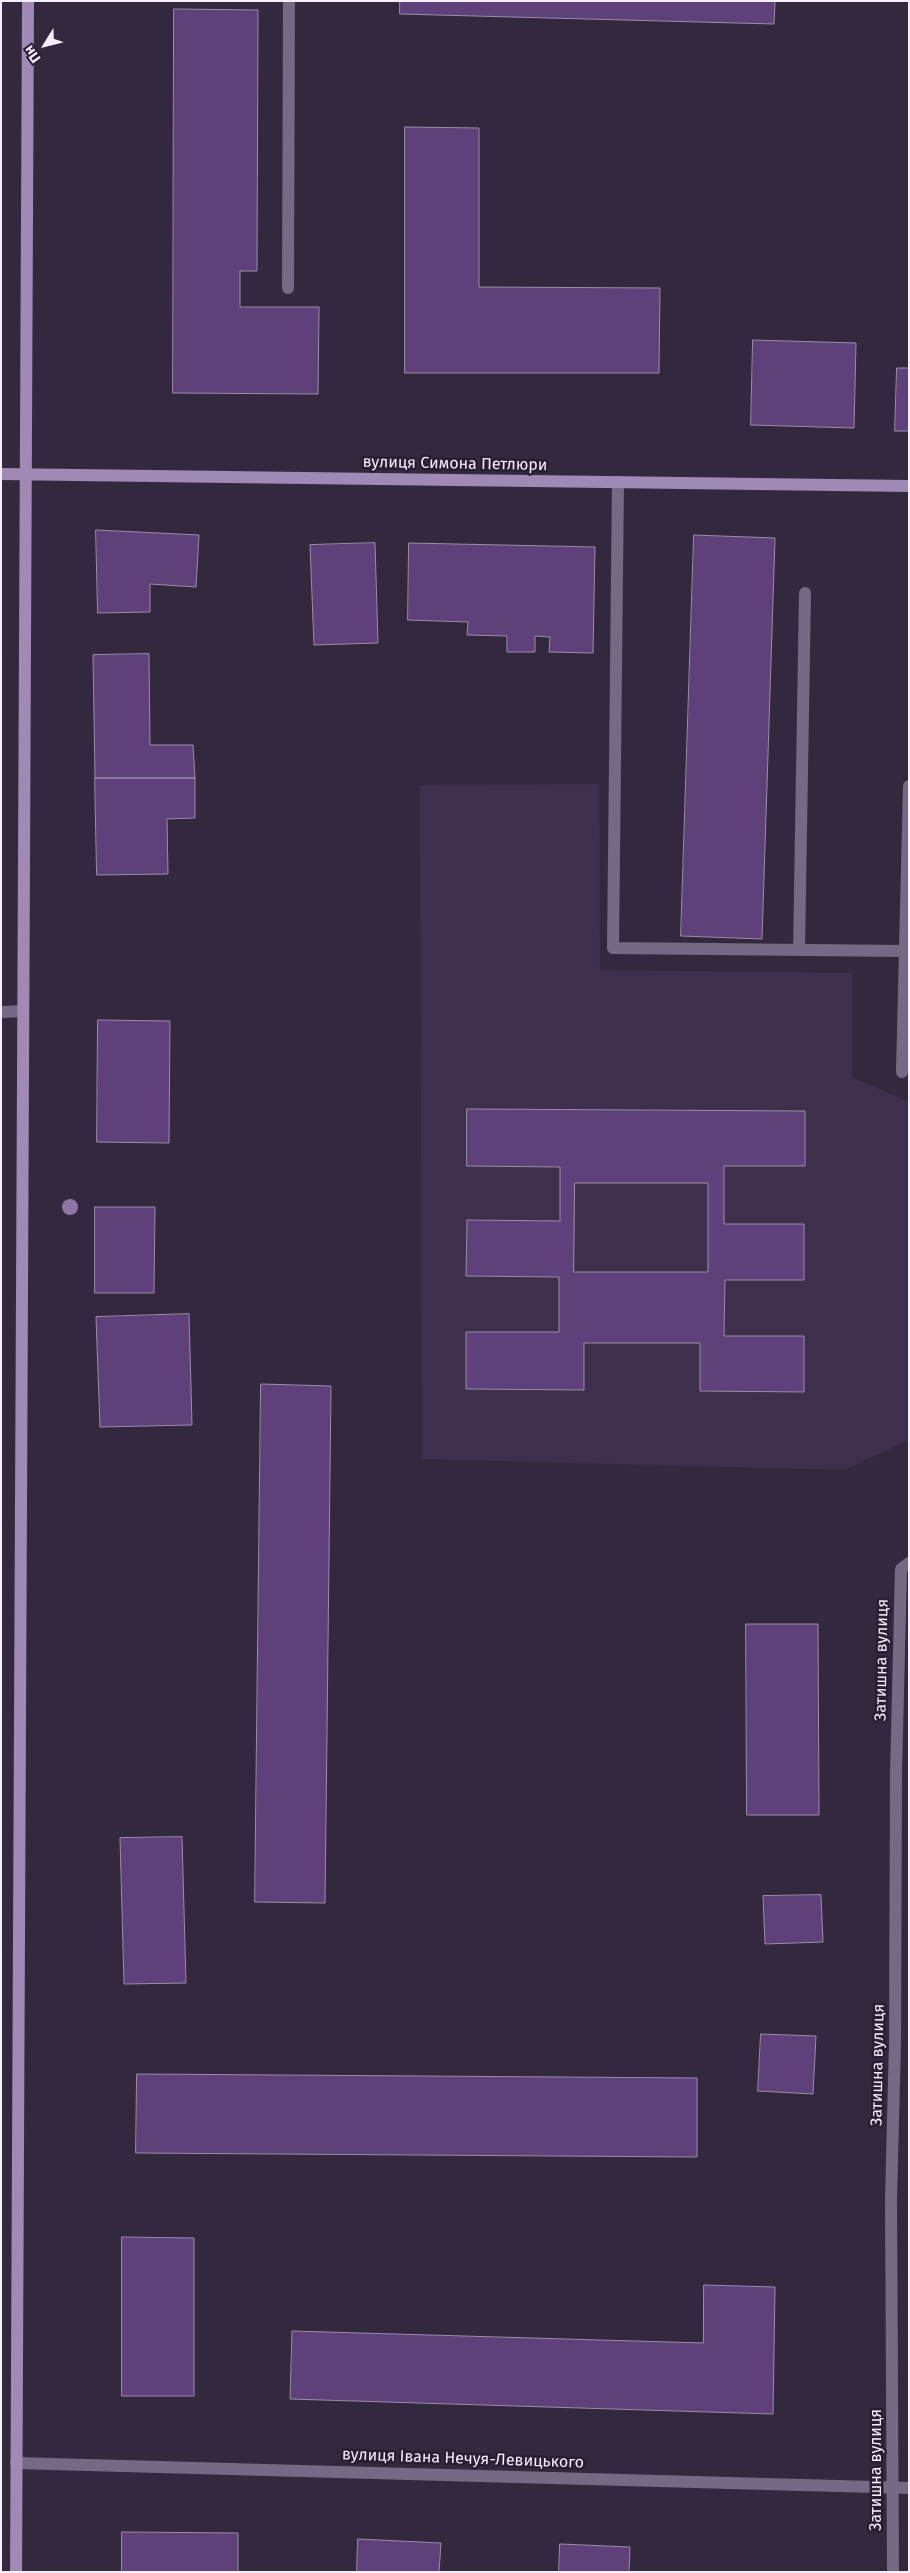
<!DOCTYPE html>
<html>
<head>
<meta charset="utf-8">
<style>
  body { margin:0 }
  #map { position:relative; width:910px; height:2573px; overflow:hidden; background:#34283f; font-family:"Fira Sans",sans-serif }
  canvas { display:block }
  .frame { position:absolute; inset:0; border:2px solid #f5eefd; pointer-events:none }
  .north { position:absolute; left:20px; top:20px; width:50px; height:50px; -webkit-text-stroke:4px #2a1e34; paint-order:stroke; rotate:234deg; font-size:14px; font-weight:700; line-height:20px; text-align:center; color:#f5eefd }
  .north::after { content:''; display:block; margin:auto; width:18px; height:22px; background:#f5eefd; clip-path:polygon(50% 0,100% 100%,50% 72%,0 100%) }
</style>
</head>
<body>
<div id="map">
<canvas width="910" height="2573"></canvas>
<div class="frame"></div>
<div class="north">Пн</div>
</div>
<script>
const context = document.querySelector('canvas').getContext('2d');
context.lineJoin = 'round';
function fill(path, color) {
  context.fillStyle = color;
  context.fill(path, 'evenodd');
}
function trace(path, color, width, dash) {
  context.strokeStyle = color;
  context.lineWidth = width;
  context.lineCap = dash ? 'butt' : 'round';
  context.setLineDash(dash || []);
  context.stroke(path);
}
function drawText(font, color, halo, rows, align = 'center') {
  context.font = font + ' "Fira Sans",sans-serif';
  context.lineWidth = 5;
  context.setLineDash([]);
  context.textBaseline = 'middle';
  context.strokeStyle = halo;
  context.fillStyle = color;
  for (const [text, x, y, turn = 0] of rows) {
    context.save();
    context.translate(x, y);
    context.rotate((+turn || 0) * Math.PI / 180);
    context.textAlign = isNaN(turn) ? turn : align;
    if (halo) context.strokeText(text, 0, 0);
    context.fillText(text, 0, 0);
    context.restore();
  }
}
const built = new Path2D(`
  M599 784 600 970 852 973V1077L909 1102V1440L845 1470 422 1459 420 785Z`);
const building = new Path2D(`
  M400 1H775L774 24 400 14Z
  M174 9 258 10 257 271H240V307H319L318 394 173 393Z
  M405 127 479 128V287L660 288 659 373H405Z
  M753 340 856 343 854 428 751 425Z
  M897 368H909V431H895Z
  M96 530 199 535 196 587 150 584V612L98 613Z
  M694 535 775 538 762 939 681 936Z
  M375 543 378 643 314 645 310 545Z
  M409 543 595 547 593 653 549 652 550 637 535 636V652H507V636L467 635 468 622 408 620Z
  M149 654 150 745H193L195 778H95L93 655Z
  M95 778H195V818L167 819 168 874 97 875Z
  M98 1020 170 1021 169 1143 97 1142Z
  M467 1109 805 1111V1166H724V1224H804V1280H725L724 1336H804V1392L700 1391V1343H584V1390L466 1389V1332H559V1277L466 1276 467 1220 560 1221V1167L467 1166ZM575 1183H708V1272H574Z
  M95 1207H155L154 1293H95Z
  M189 1314 192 1425 100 1427 96 1317Z
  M261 1384 331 1386 325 1903 255 1902Z
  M746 1624H818L819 1815H747Z
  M182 1837 186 1983 124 1984 120 1838Z
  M821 1895 823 1942 765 1944 763 1896Z
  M761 2034 816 2036 813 2094 758 2091Z
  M137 2074 697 2078V2157L136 2153Z
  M122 2237 194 2238V2396H122Z
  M704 2285 775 2287 773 2414 290 2399 292 2331 703 2343Z
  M122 2532 238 2533V2572H122Z
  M358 2539 441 2543 439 2572H357Z
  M560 2544 630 2547 629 2572H559Z`);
const lane = new Path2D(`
  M288 288 289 1
  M618 482 613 948 905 951
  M799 950 805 593
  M1 1012 23 1011
  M902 1072 909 786`);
const street = new Path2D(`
  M16 2463 909 2488
  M893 2572 891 2199 895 2044 896 1774 901 1569 909 1563`);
const secondary = new Path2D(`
  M1 474 909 486
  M16 2572 28 1`);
const trees = [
  [70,1207]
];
const streetNames = [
  ["вулиця Симона Петлюри",455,464,1],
  ["Затишна вулиця",882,1660,-89],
  ["Затишна вулиця",878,2065,-89],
  ["вулиця Івана Нечуя-Левицького",463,2459,2],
  ["Затишна вулиця",877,2470,-90]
];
fill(built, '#3e304c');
fill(building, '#5e407a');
trace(building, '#9b8da9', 1);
trace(lane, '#766984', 12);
trace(street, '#766984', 12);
trace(secondary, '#9f89b5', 12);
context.fillStyle = '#8f76a6';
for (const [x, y] of trees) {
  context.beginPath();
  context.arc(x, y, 8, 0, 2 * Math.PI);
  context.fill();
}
drawText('16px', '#f5eefd', '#2a1e34', streetNames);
</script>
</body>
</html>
